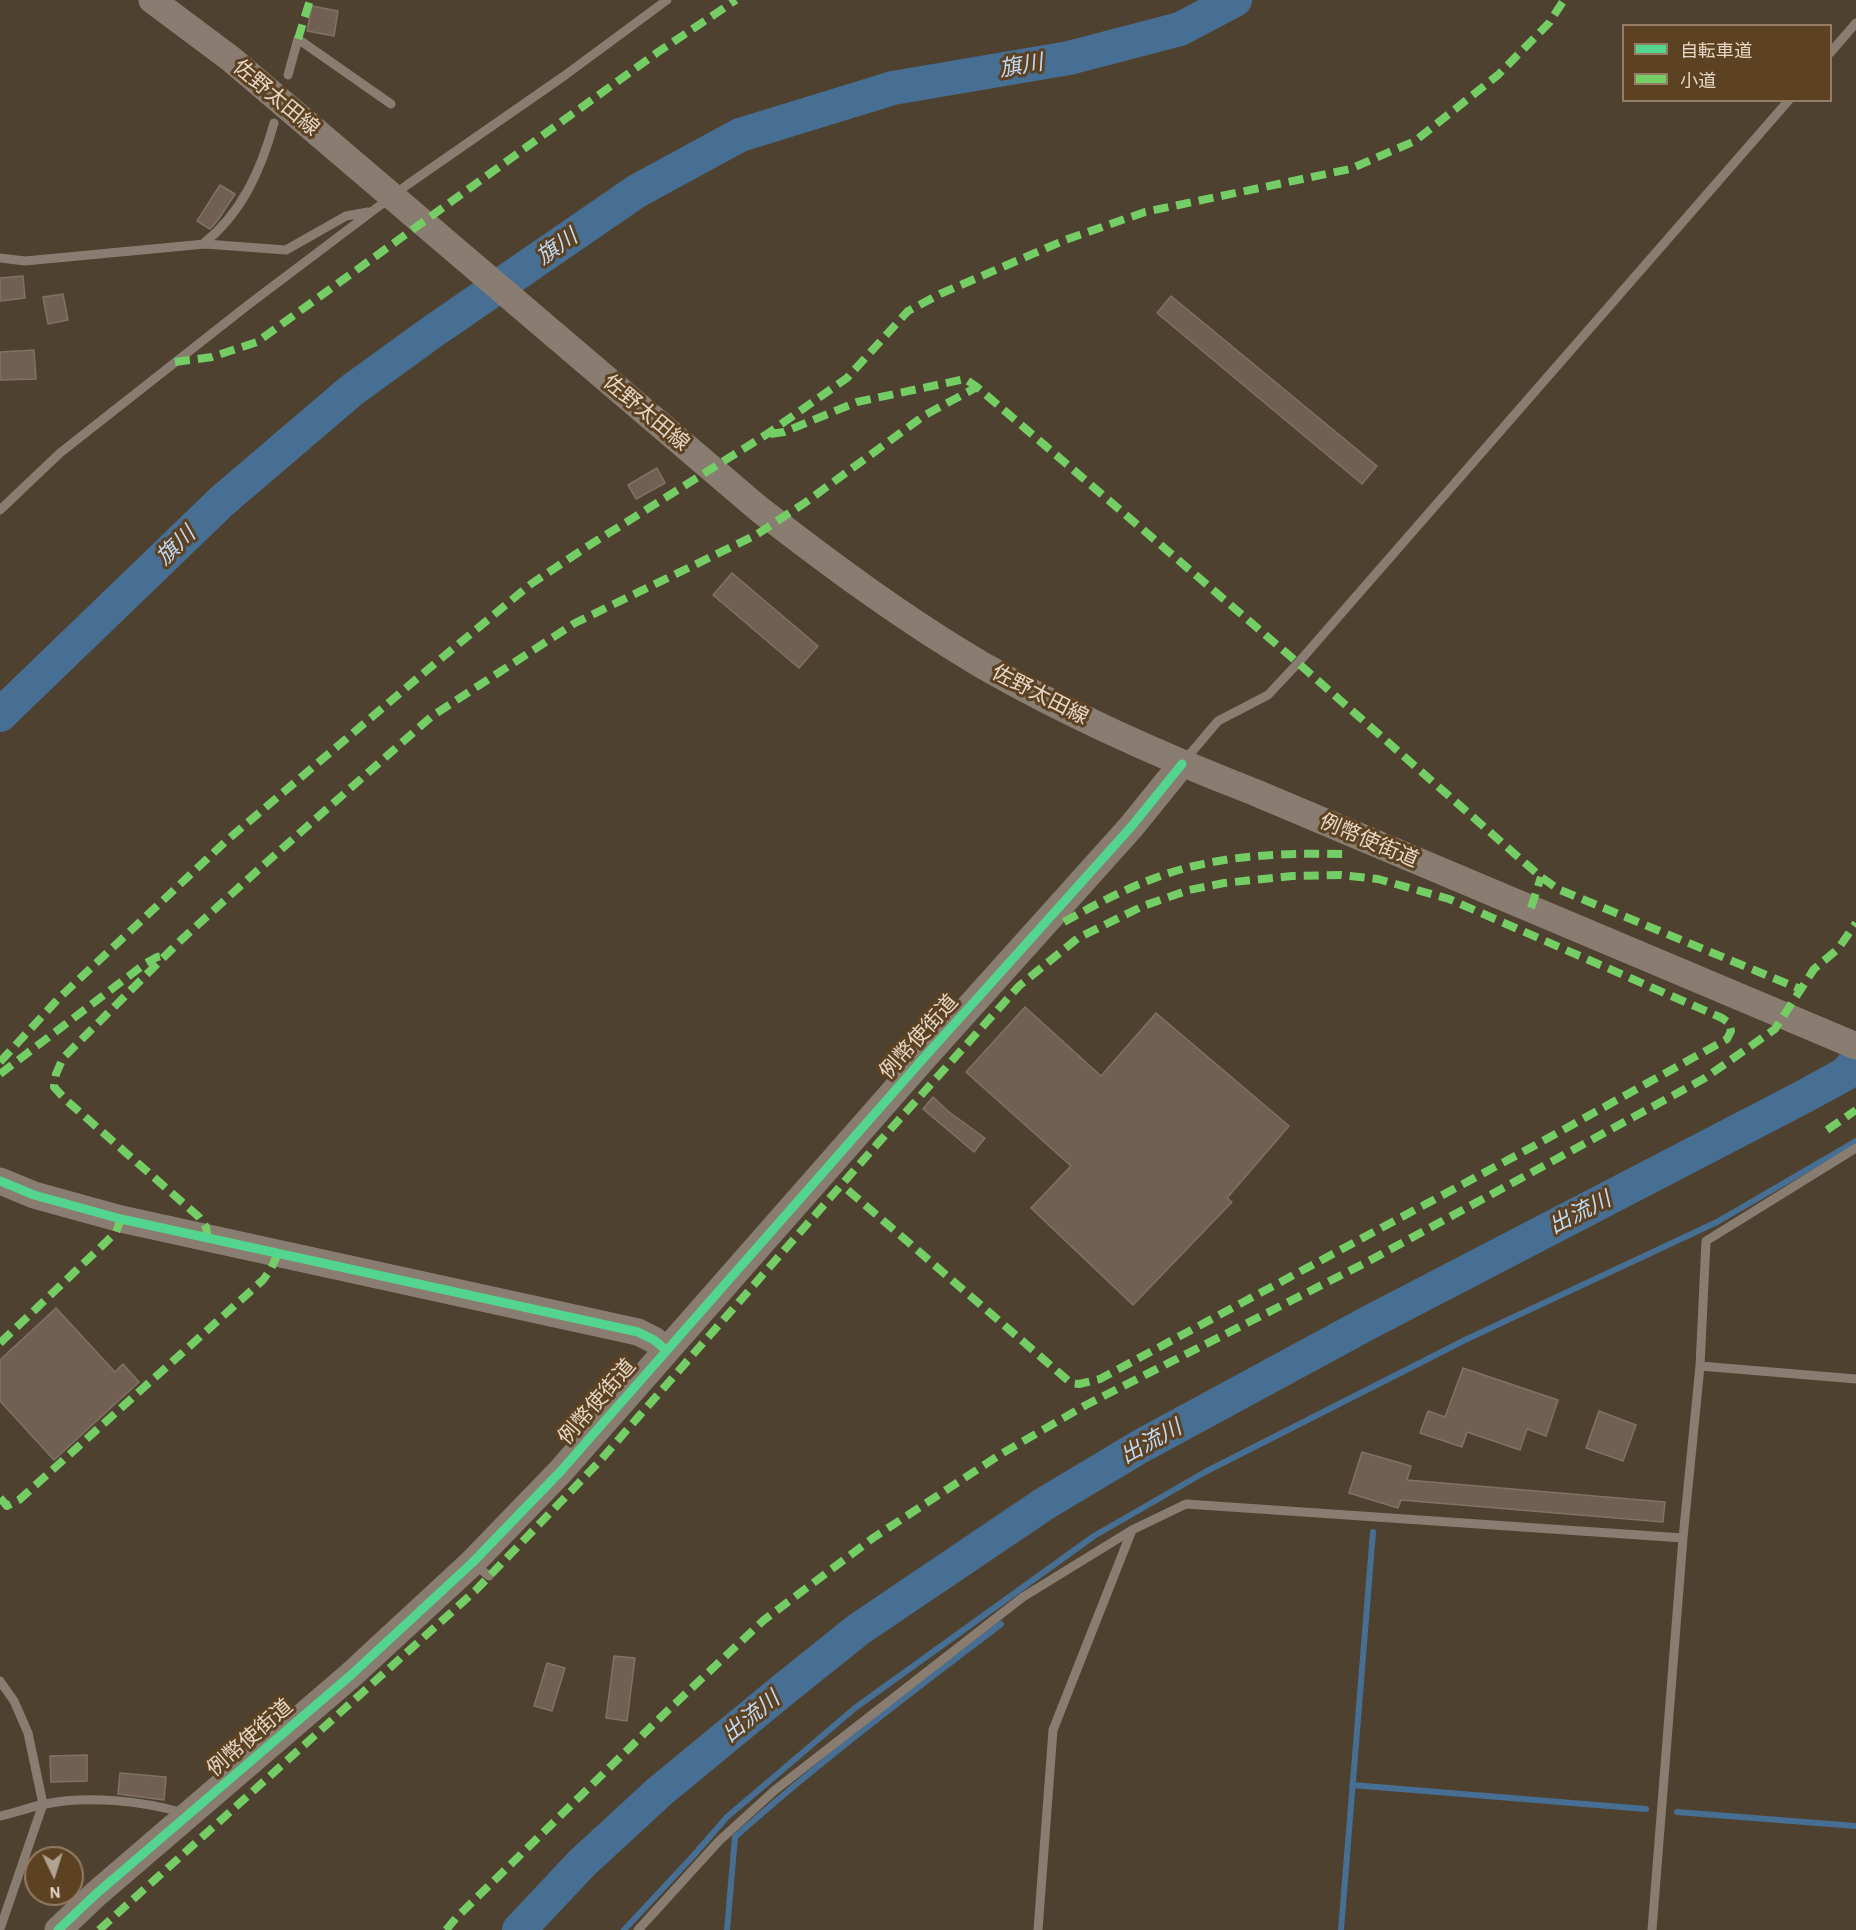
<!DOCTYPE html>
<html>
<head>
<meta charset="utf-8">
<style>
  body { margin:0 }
  #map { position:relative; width:1856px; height:1930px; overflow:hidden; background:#4f4130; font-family:"Alegreya Sans","Noto Sans JP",sans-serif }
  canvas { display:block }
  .legend { position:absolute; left:1622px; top:24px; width:210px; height:78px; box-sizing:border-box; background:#5c4223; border:2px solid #937d64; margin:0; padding:8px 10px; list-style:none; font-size:18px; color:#e6d6c5 }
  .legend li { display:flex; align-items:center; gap:12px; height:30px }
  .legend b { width:30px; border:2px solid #937d64 }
  .north { position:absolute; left:24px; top:1846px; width:60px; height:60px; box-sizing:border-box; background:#5c4223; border:2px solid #937d64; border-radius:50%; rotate:176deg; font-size:16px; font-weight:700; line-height:24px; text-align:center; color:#e6d6c5 }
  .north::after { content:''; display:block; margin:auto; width:21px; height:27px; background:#b1a291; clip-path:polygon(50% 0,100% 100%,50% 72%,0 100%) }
</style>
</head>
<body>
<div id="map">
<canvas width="1856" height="1930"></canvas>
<ul class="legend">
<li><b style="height:8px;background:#53d58f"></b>自転車道</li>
<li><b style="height:8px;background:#74ce65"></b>小道</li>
</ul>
<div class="north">N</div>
</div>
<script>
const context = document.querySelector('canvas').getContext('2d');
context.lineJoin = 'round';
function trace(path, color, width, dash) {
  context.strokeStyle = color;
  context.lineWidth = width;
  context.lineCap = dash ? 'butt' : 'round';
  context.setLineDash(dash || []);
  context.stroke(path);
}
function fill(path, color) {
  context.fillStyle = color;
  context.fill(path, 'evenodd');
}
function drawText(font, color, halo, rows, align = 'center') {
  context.font = font + ' "Alegreya Sans","Noto Sans JP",sans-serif';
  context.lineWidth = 6;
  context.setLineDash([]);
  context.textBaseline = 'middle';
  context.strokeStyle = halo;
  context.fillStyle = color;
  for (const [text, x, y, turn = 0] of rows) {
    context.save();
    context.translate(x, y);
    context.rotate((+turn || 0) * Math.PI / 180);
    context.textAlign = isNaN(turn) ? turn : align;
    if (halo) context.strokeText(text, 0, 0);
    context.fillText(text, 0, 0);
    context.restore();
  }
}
const stream = new Path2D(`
  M1352 1785 1646 1809
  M1677 1812 1856 1826
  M624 1930 693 1856 727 1817 855 1708 1094 1536 1205 1472 1467 1339 1717 1222 1856 1141
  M727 1930 735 1837C820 1761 911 1693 1001 1624
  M1341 1930 1373 1532`);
const river = new Path2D(`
  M0 715 222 501 352 390 432 332 637 191 740 135 893 88 1069 58 1180 29 1235 0
  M519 1930 582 1863 659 1792 784 1689 859 1629 1044 1504 1141 1446 1368 1323 1803 1097 1845 1074 1856 1062`);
const building = new Path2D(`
  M312 6 338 11 334 36 307 31Z
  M220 185 235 194 218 220 210 229 197 221Z
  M23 276 25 298 0 301V278Z
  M63 294 68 320 48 324 43 297Z
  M1171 296 1377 466 1362 484 1157 313Z
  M34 350 36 379 0 380V352Z
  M657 468 665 483 636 499 628 485Z
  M732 573 818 646 799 668 713 595Z
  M1025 1007 1101 1076 1156 1013 1289 1126 1227 1198 1232 1202 1133 1305 1031 1208 1071 1166 966 1072Z
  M933 1097 949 1112 985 1138 974 1152 923 1109Z
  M56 1308 115 1372 123 1364 139 1382 54 1460 0 1401V1360Z
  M1463 1368 1558 1400 1546 1436 1527 1429 1520 1450 1467 1432 1462 1447 1420 1433 1428 1411 1445 1417Z
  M1599 1411 1636 1425 1623 1461 1586 1448Z
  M1362 1452 1411 1466 1407 1480 1665 1502 1663 1522 1401 1500 1398 1508 1349 1493Z
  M614 1656 635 1658 627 1721 606 1718Z
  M547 1663 565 1668 552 1711 534 1706Z
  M87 1755V1781L51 1782 50 1756Z
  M120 1773 166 1777 164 1800 118 1794Z`);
const lane = new Path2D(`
  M1830 53 1856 23
  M288 75 298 39 391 104
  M203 244C242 213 261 170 274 123
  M0 258 25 261 205 244 286 250 346 216 368 212
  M0 510 60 453 248 305 407 185 564 76 667 0
  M1185 760 1218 721 1268 695 1298 663 1789 100
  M1700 1366 1856 1379
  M474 1564 489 1576
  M0 1681 14 1701 28 1733 43 1804 0 1929
  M0 1816C15 1813 30 1807 45 1804 87 1795 143 1801 184 1813
  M638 1930 719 1841 775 1790 1023 1597 1132 1530 1186 1504 1683 1538
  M1038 1930 1053 1730 1132 1530
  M1652 1930 1683 1538 1700 1366 1706 1241 1856 1148`);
const secondary = new Path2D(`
  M152 0 231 59 759 509C831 565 904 619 982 665 1069 715 1161 756 1254 792L1856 1046
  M0 1181 34 1195 121 1219 638 1332 654 1340 666 1350
  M58 1930 96 1894 351 1675 472 1563 560 1472 921 1061 1131 827 1182 764`);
const quiet = new Path2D(`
  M298 39 310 0
  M175 362 212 357 257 342 658 52 736 0
  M770 434 784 432 857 402 965 379 977 387 1298 663 1541 877 1558 889 1800 989
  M1531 908 1541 877
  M1064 922C1105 899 1148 877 1194 866 1243 854 1295 853 1345 854
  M0 1062 59 998 226 841 426 671 531 584 585 548 767 434 847 378 908 311 940 294 1065 240 1145 212 1350 169 1415 141 1498 75 1549 23 1564 0
  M0 1074 146 963 157 957 162 956
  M1827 1130 1856 1110
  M208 1239 206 1227 199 1217 66 1100 54 1087 56 1074 63 1058 180 941 258 870 432 716 575 623 756 535 806 502 925 415 977 387
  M0 1343 105 1243 116 1232 121 1219
  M0 1498 7 1506 19 1500 263 1280 271 1269 278 1253
  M99 1930 475 1591 598 1463 879 1142 1019 986 1078 938 1143 906 1189 890 1224 883 1292 876 1341 875 1378 879 1449 899 1722 1018 1729 1023 1731 1031 1727 1039 1532 1147 1100 1379 1079 1384 1071 1383 842 1185
  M446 1930 456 1918 663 1715 764 1620 873 1538 1001 1454 1086 1405 1367 1262 1705 1078 1775 1029 1814 969 1838 949 1856 923`);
const cycleway = new Path2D(`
  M0 1181 34 1195 121 1219 638 1332 654 1340 666 1350
  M58 1930 96 1894 351 1675 472 1563 560 1472 921 1061 1131 827 1182 764`);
const streetNames = [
  ["佐野太田線",276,98,40],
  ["佐野太田線",646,413,40],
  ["佐野太田線",1040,695,27],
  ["例幣使街道",1369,841,23],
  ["例幣使街道",919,1037,-48],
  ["例幣使街道",597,1402,-49],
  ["例幣使街道",250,1738,-41]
];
const waterNames = [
  ["旗川",1021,66,-10],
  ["旗川",557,247,-35],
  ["旗川",176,546,-44],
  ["出流川",1580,1213,-27],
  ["出流川",1151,1442,-29],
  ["出流川",751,1717,-39]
];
trace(stream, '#476e93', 6);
trace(river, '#476e93', 34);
fill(building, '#715f52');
trace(building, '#807266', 1.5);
trace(lane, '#897d71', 9);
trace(secondary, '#897d71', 27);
trace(quiet, '#74ce65', 8, [15, 8]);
trace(cycleway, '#53d58f', 9);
drawText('21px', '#e6d6c5', '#5c4223', streetNames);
drawText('italic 22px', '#c0daf4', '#5c4223', waterNames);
</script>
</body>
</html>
